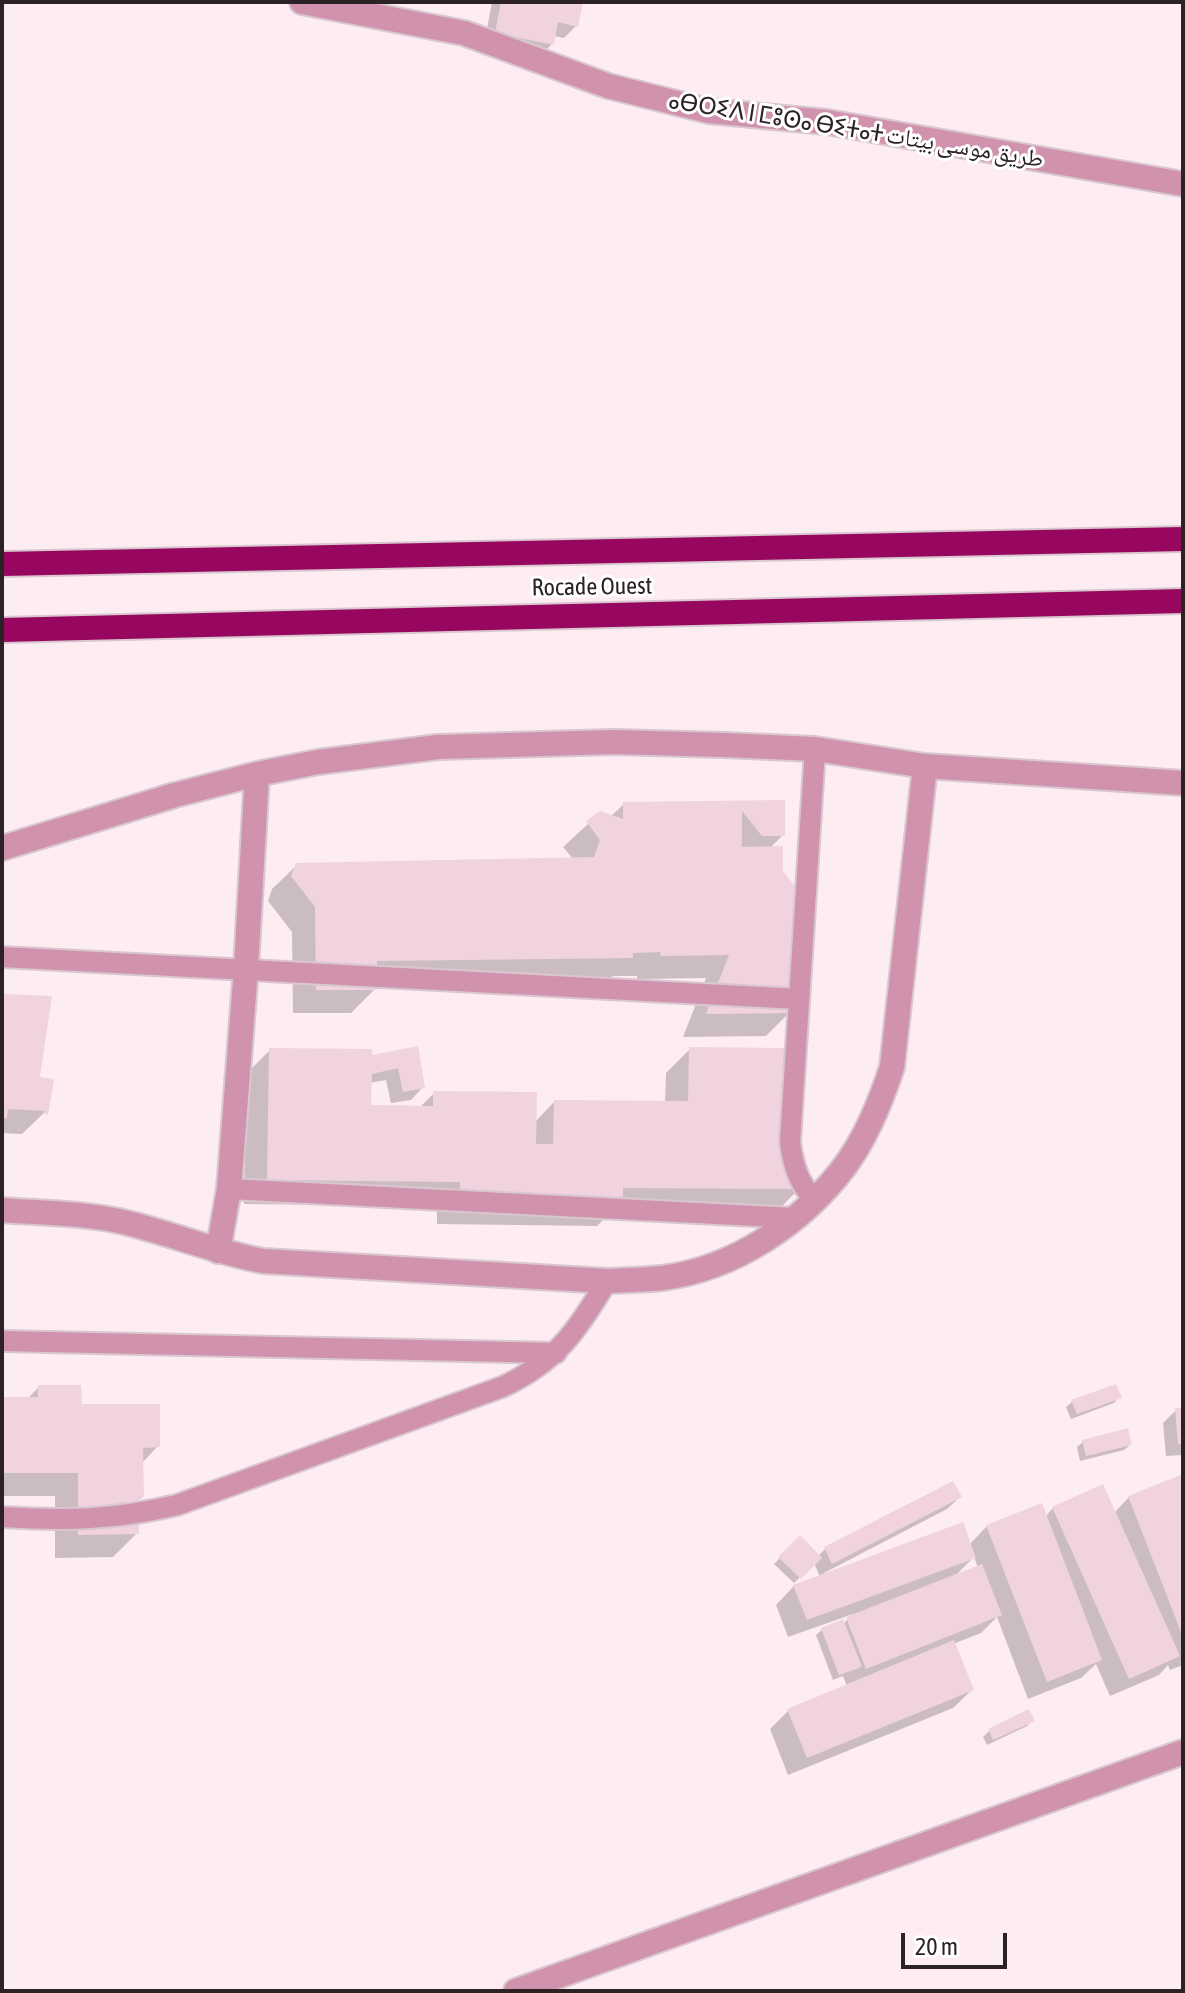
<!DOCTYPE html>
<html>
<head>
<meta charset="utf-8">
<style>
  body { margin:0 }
  #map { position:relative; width:1185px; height:1993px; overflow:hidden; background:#feecf3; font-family:"Asap Condensed",sans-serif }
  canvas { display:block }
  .frame { position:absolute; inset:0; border:4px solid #2c2125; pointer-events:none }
  .scale { position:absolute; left:901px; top:1933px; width:106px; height:36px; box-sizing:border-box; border:4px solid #2c2125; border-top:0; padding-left:10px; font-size:24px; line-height:28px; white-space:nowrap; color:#2c2125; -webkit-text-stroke:6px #fff; paint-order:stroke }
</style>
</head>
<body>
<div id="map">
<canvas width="1185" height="1993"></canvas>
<div class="frame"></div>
<div class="scale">20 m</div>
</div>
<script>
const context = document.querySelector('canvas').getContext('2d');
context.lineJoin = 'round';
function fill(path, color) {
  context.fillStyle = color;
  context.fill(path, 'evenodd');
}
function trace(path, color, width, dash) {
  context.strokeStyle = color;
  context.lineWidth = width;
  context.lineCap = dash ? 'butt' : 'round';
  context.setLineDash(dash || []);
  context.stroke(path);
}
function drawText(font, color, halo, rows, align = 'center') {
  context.font = font + ' "Asap Condensed","Noto Naskh Arabic","Noto Sans Tifinagh",sans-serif';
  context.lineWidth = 6;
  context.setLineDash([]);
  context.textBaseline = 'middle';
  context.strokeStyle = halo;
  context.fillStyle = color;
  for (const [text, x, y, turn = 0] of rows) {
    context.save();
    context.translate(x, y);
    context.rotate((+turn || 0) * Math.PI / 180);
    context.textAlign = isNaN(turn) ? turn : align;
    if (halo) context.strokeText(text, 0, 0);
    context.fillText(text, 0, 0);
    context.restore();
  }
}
const shadow = new Path2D(`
  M492 2H581L576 26 564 38 554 36 552 44 540 56 484 45Z
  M783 802V835L770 848 781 872 790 938V1012L766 1036 683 1037 706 978 637 979V976H613L607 981 375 984V989L351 1013H293L292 932 268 901 272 889 297 865 574 860 563 847 600 813 610 817 624 804Z
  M2 996 37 1079 47 1110 22 1134 2 1133Z
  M416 1048 423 1087 411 1100 391 1103 386 1080 370 1083 369 1107 419 1108 434 1093 535 1122 554 1102 665 1103 666 1073 690 1049 799 1189 775 1213 612 1211 597 1226 437 1224V1206L244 1204 246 1074 270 1050 370 1057Z
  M39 1387 158 1446 142 1463V1497L137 1501V1533L113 1557 55 1558V1496H2V1399H27Z
  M1119 1397 1114 1403 1071 1419 1066 1407 1072 1402Z
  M1176 1410H1183V1455L1166 1456 1163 1423Z
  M1083 1442 1130 1445 1124 1450 1080 1461 1077 1447Z
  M1183 1476V1665L1170 1670 1168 1665 1159 1675 1110 1696 1096 1664 1081 1678 1028 1699 997 1617 981 1633 953 1644 972 1690 953 1708 788 1775 770 1729 788 1711 847 1686 843 1676 833 1680 816 1635 822 1630 843 1624 853 1614 788 1637 776 1605 794 1586 820 1577 814 1563 794 1583 774 1564 800 1538 818 1556 825 1549 960 1497 947 1509 824 1573 825 1575 969 1545 987 1526 1045 1517 1053 1508 1114 1513 1129 1497ZM974 1557 978 1568 954 1577Z
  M1028 1712 1033 1720 1027 1726 987 1745 983 1737 989 1731Z`);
const building = new Path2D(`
  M501 2H583L578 27 558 22 554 45 495 33Z
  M785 800V836H762L742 811V847L783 846V871L811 906V920L792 936V1013L706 1014 729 955 661 956 660 952 633 953V958L377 961V990H316L315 907 291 876 296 863 594 857 600 840 586 821 600 811 623 819V802Z
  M2 994 52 996 40 1077 54 1079 48 1115 45 1114V1111L8 1109 7 1118H2Z
  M418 1046 425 1088 403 1092 398 1068 372 1074 371 1105 433 1106V1091L537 1092 536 1144H553L554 1100 688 1101 689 1047 786 1048 785 1149H802L801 1189 623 1188V1202L460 1201V1182L267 1180 269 1048 372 1049V1055Z
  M1116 1384 1122 1398 1077 1414 1071 1400Z
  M38 1385H81L82 1404H160V1447L143 1448 144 1497H139V1534L78 1535V1473H2V1397H38Z
  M1175 1408H1183V1444H1178Z
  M1128 1428 1132 1445 1086 1456 1082 1440Z
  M1183 1474V1637L1128 1496Z
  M953 1481 962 1497 832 1564 824 1547Z
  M1103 1484 1180 1656 1129 1679 1052 1507Z
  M1042 1503 1102 1660 1047 1682 986 1525Z
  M963 1522 976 1558 807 1620 793 1585Z
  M800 1535 822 1558 801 1579 778 1557Z
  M982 1564 1002 1615 866 1669 846 1617Z
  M843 1619 862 1667 839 1675 821 1628Z
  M954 1640 974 1690 807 1758 787 1709Z
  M1029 1709 1035 1721 993 1740 988 1729Z`);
const lane = new Path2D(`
  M2 957 799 999
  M229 1189 795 1218
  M814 1200C799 1183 793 1166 790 1142L815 749
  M2 1341 556 1353
  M2 1517C68 1521 112 1520 177 1505L502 1387C556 1362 577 1331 607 1281`);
const street = new Path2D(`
  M302 2 464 33 608 86 709 111 827 122 1183 184
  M2 848 175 795 257 774 318 762 438 747 613 742 724 745 815 749 925 766 1183 783
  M2 1210C41 1213 81 1213 119 1221 168 1232 214 1252 263 1261L607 1281C625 1280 644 1280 662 1278 734 1269 802 1223 845 1166 867 1136 881 1101 892 1067L925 766
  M218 1251 229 1189 246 968 257 774
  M516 1991 1183 1752`);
const highway = new Path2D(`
  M2 564 1183 539
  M2 630 1183 601`);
const streetNames = [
  ["ⴰⴱⵔⵉⴷ ⵏ ⵎⵓⵙⴰ ⴱⵉⵜⴰⵜ طريق موسى بيتات",856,130,9],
  ["Rocade Ouest",592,587,-1]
];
fill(shadow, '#0003');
fill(building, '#f0d3de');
trace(lane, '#d8c7ce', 24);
trace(street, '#d8c7ce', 28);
trace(highway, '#d8c7ce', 28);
trace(lane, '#d092ad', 20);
trace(street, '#d092ad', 24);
trace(highway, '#97075f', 24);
drawText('24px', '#2c2125', '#fff', streetNames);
</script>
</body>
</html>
